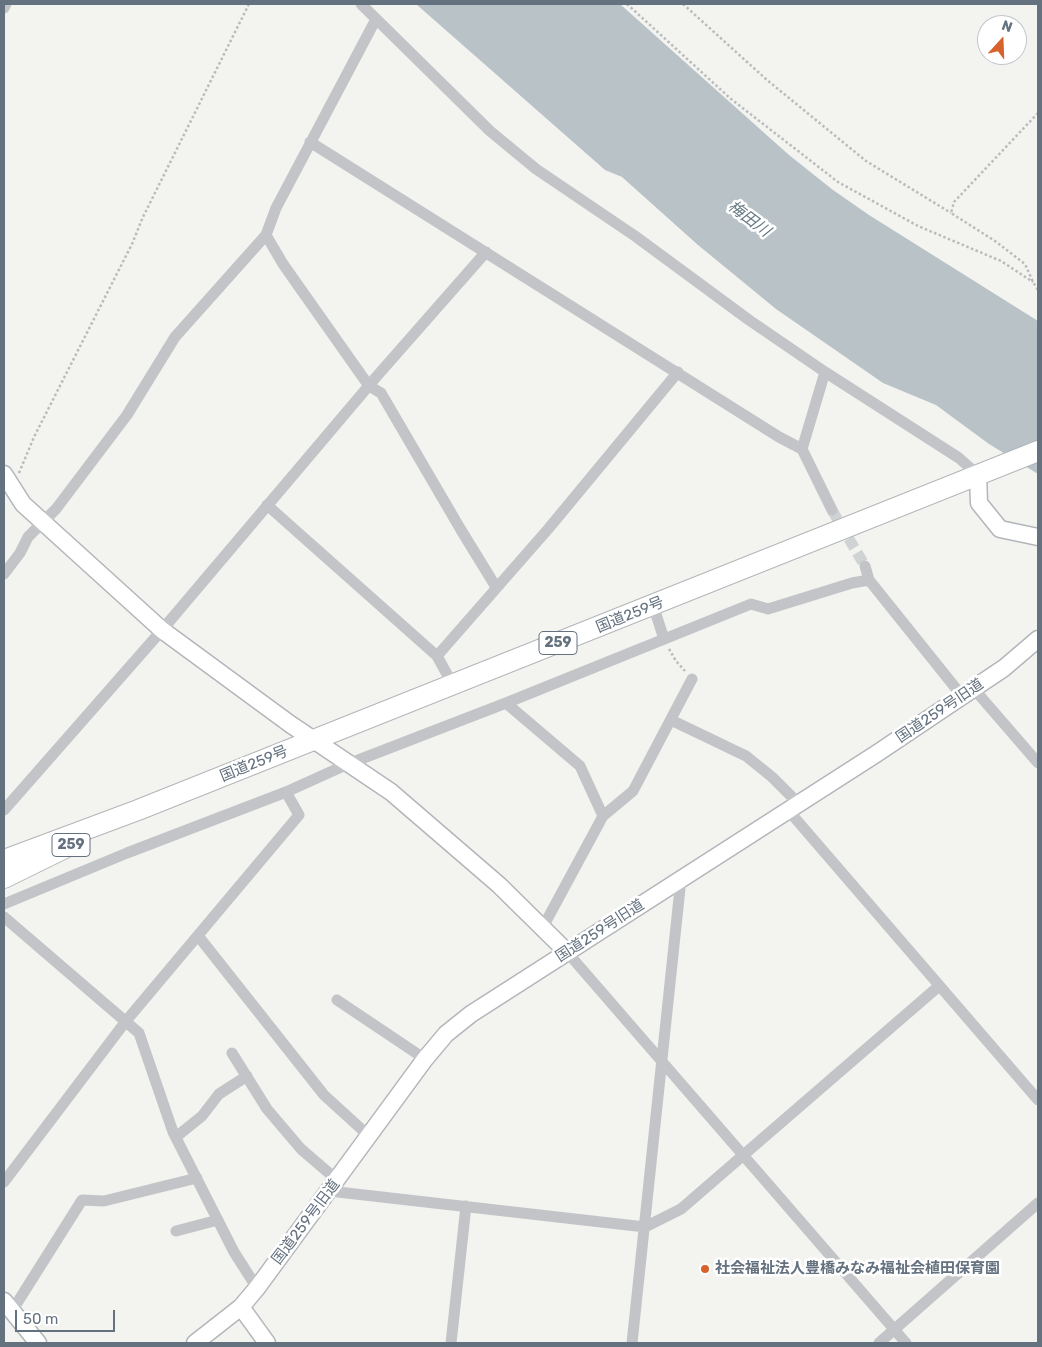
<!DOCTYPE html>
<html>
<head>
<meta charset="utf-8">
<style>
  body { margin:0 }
  #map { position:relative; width:1042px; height:1347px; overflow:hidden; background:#f3f4f0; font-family:Rubik,sans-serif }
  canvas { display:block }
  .frame { position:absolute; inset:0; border:5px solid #64717f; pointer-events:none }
  .north { position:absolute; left:977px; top:15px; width:50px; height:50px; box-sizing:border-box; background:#fff; border:1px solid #c1c6cc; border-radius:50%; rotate:20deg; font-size:14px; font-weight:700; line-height:20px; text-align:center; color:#64717f }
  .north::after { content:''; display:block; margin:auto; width:18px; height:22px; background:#d7622c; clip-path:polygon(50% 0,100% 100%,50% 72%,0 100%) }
  .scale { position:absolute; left:15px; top:1310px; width:100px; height:22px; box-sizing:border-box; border:2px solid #64717f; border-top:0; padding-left:6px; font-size:15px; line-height:18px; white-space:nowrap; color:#64717f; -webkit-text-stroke:4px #fff; paint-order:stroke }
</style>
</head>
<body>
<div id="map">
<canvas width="1042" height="1347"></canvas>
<div class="frame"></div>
<div class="north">N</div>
<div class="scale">50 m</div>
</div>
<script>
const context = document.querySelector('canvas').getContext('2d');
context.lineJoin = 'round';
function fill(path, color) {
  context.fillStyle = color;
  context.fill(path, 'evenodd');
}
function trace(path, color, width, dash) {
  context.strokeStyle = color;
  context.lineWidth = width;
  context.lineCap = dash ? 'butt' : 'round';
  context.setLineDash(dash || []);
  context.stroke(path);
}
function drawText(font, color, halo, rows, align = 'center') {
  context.font = font + ' Rubik,"Noto Sans JP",sans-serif';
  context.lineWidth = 5;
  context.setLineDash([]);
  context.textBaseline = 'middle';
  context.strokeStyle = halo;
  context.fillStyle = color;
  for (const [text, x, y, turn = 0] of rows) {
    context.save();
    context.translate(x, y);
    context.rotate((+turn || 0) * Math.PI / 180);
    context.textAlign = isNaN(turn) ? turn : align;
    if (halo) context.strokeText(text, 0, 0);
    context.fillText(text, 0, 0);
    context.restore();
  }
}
const water = new Path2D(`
  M416 4H620L789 155 833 190 869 215 1038 321V474L989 444 936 405 883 383 776 309 698 245 622 177 605 170Z`);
const streetTunnel = new Path2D(`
  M832 510 865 566`);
const path = new Path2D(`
  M627 4 731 99 838 182 918 226 1001 261 1033 282
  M683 4 767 80 866 161 951 213
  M1038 113 954 202 951 213 995 241 1025 264 1033 282 1038 290
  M19 473 34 437 132 244 143 217 249 4
  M669 649 676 661 685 671`);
const street = new Path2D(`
  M361 4 490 131 536 169 635 236 749 320 825 372 959 458 978 475
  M4 8 6 4
  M310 142 779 437 802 449 832 510
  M266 235 283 264 369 386 381 393 461 530 496 587
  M802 449 825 372
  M267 505 437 656 453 685
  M865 566 869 580 962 696
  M4 574 20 553 28 537 56 509 127 415 175 337 266 235 276 208 376 19
  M653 605 664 639
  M437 656 549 528 678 372
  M974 689 1038 763
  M506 703 580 766 603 816 543 927
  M671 720 746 756 772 777 798 803
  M4 810 162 630 377 376 486 252
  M788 810 1038 1100
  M603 816 633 791 692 679
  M4 904 127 853 286 792 348 764 506 703 751 604 768 609 852 583 869 580
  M4 917 139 1033 173 1132 234 1252 257 1288
  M199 937 324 1095 369 1136
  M567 952 906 1343
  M337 1000 425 1059
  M232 1053 267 1109 301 1149 337 1180
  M176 1137 202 1116 219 1094 247 1076
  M4 1182 126 1021 299 815 286 792
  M329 1191 645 1227 681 1209 939 986
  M176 1231 218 1220
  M12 1311 82 1200 104 1201 197 1178
  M451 1343 466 1206
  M632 1343 681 879
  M879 1343 1038 1203`);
const secondary = new Path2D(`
  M4 474 23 504 162 630 290 724 391 792 499 885 567 952
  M978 475 979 503 1000 529 1038 537
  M4 1301 38 1343
  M241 1307 267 1343
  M195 1343 241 1307 257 1288 425 1059 446 1034 471 1014 876 754 1004 668 1038 639`);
const highway = new Path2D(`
  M4 860 138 810 1038 451
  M4 878 65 848`);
const markers = [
  [705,1269,5,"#d7622c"]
];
const shields = [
  [558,643,38],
  [71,845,38]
];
const shieldNames = [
  ["259",558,643],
  ["259",71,845]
];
const streetNames = [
  ["国道259号",630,615,-22],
  ["国道259号旧道",940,711,-34],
  ["国道259号",254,764,-22],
  ["国道259号旧道",600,931,-33],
  ["国道259号旧道",306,1222,-53]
];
const poiNames = [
  ["社会福祉法人豊橋みなみ福祉会植田保育園",715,1269]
];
const waterNames = [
  ["梅田川",749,219,37]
];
fill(water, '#b9c2c7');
trace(streetTunnel, '#cfd3d4', 11, [11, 5.5]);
trace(secondary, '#b2b6ba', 19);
trace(highway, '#b2b5b8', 22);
trace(path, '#b9bbbd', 2.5, [2.5, 2.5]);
trace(street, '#c2c4c8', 11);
trace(secondary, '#fff', 16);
trace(highway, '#fff', 20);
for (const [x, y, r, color] of markers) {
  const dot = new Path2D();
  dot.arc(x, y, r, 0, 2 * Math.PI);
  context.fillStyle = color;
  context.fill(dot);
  trace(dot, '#fff', 2);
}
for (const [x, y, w] of shields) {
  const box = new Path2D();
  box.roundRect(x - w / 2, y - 11.5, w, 23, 4);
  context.fillStyle = '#fff';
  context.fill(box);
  trace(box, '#64717f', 1);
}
drawText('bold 14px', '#64717f', null, shieldNames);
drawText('15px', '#64717f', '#fff', streetNames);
drawText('bold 15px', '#64717f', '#fff', poiNames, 'left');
drawText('italic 16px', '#657984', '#fff', waterNames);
</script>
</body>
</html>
